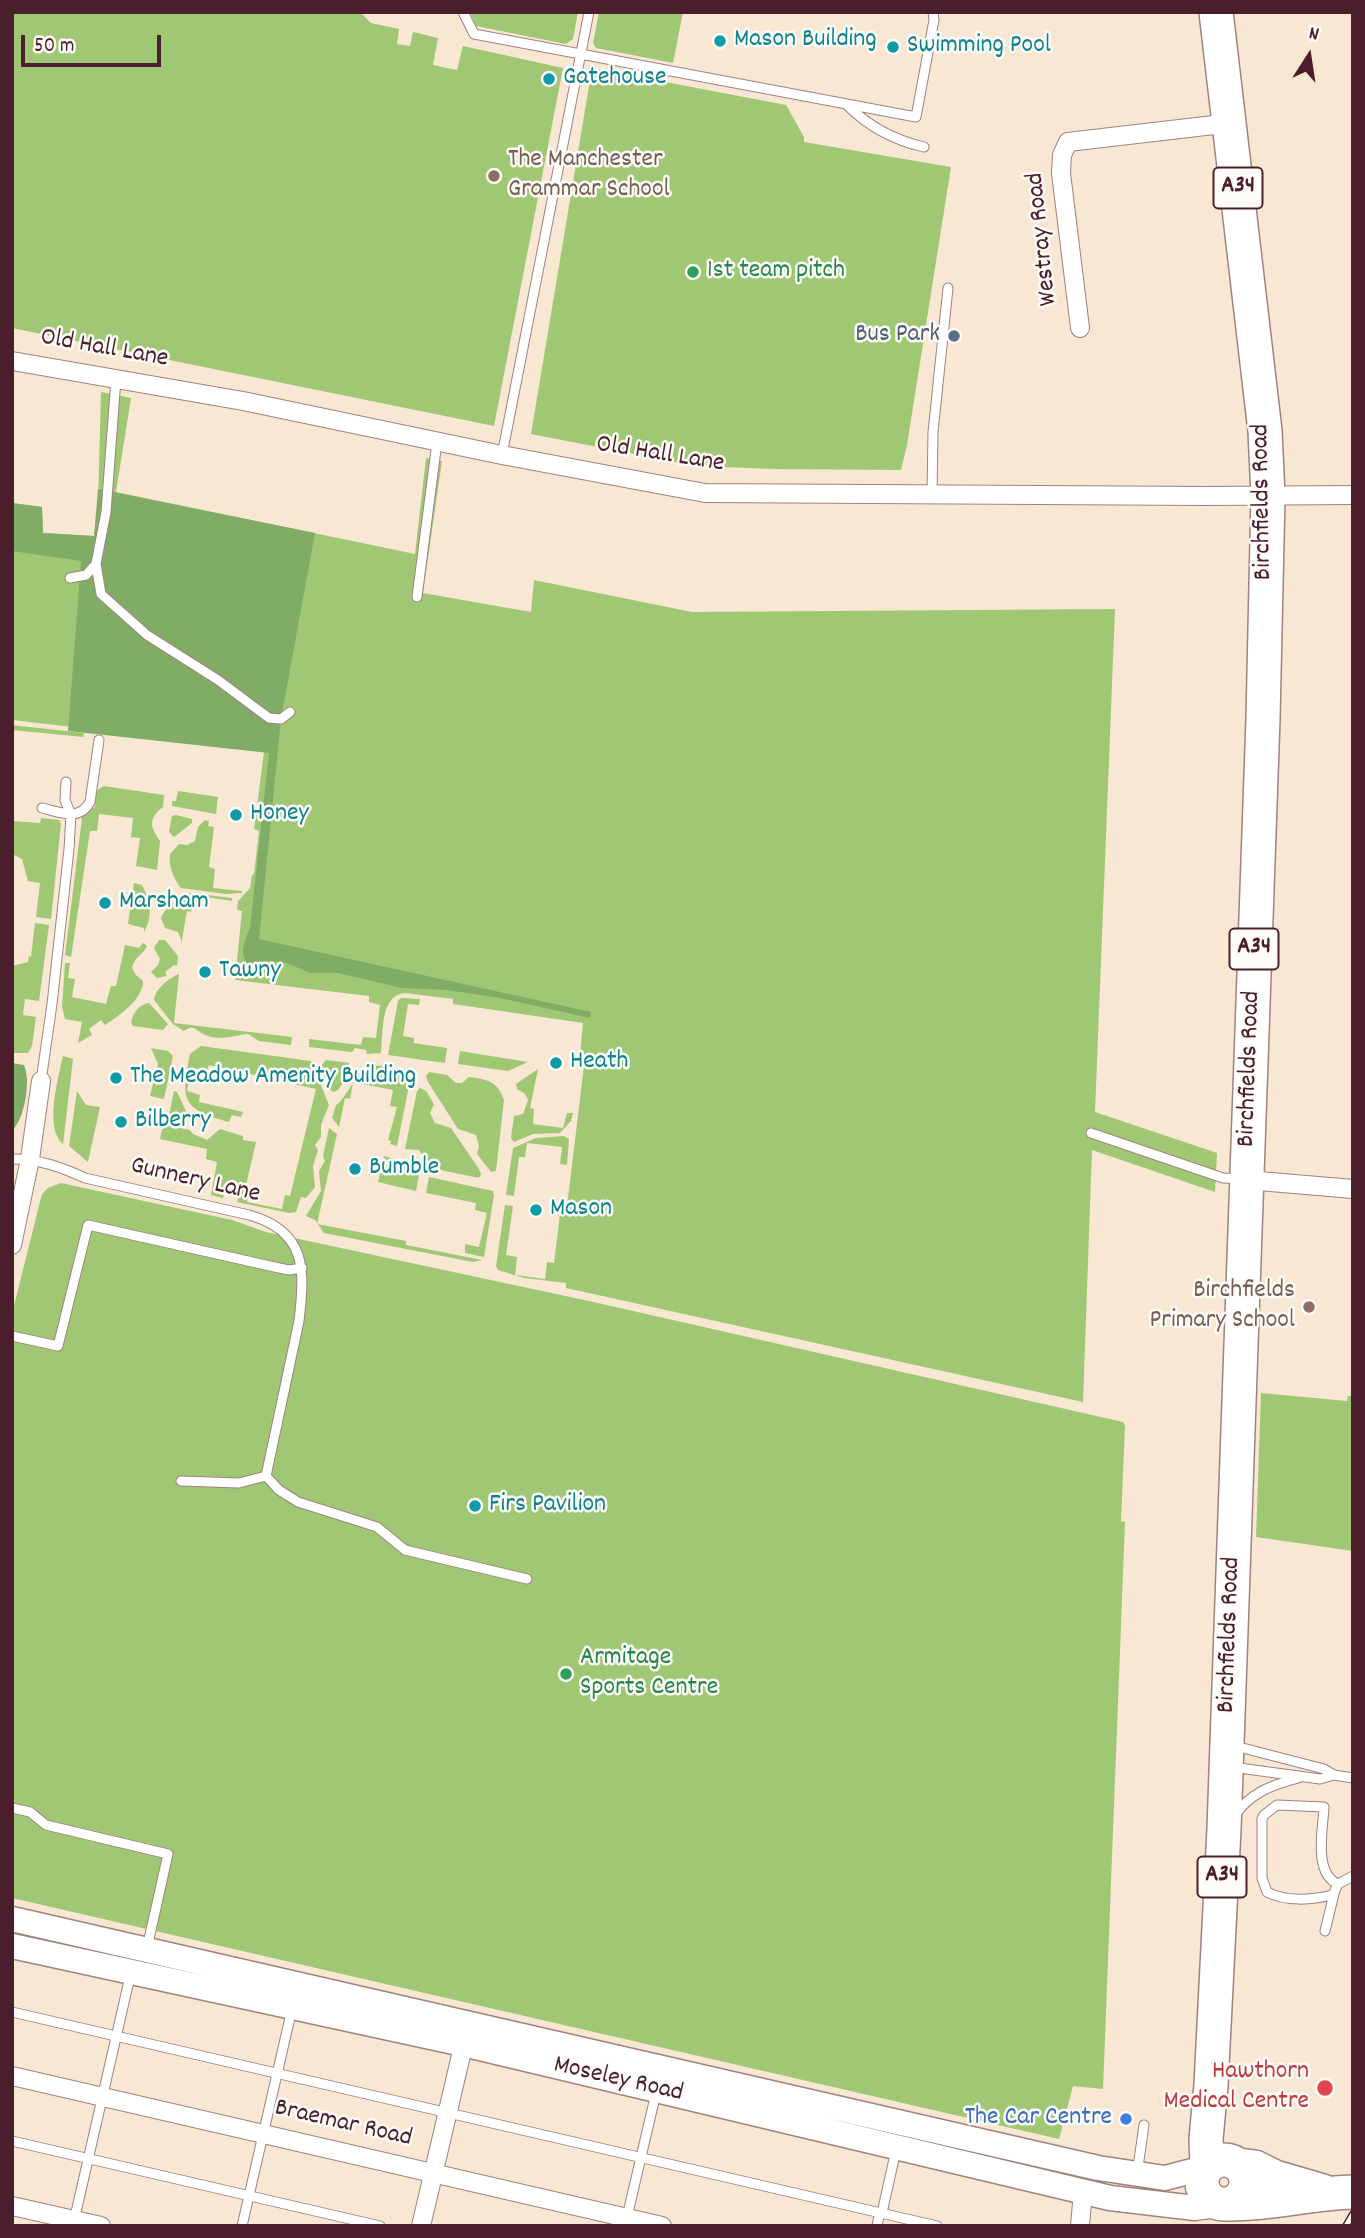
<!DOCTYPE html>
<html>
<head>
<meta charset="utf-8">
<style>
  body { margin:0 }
  #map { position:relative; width:1365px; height:2238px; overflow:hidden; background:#f7e7d3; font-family:Dekko,sans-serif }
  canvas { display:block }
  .frame { position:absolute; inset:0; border:14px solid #4a1f2b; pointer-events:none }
  .north { position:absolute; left:1274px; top:21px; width:70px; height:70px; -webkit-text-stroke:5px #fdfcf7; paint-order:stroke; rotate:12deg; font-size:19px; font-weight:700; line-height:28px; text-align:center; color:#4a1f2b }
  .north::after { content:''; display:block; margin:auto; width:24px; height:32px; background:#4a1f2b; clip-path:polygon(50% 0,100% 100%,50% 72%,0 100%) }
  .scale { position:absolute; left:21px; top:35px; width:140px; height:32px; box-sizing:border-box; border:4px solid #4a1f2b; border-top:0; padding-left:9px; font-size:21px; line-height:24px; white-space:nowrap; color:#4a1f2b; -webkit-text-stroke:5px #fdfcf7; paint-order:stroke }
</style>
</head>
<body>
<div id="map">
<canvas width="1365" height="2238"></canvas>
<div class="frame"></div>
<div class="north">N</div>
<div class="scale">50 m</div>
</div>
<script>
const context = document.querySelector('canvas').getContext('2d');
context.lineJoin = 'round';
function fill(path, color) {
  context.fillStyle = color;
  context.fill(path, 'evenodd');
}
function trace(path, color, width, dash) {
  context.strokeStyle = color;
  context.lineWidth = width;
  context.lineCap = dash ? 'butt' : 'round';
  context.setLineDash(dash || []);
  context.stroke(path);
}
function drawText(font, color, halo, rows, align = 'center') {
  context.font = font + ' Dekko,sans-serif';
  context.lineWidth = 5;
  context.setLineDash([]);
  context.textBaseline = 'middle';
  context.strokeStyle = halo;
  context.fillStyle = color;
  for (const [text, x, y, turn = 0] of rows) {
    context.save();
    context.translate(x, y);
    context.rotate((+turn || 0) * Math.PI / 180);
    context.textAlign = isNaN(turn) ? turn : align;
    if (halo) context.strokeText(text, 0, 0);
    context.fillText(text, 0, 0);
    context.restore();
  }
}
const green = new Path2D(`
  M12 12H360L371 23 399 29 397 44 410 46 413 32 438 38 433 65 457 70 463 46 563 68 494 426 12 328Z
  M470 12H578L573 39 566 44 476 26Z
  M599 12H683L673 63 596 48 593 43Z
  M592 68 786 105 804 137V142L951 167 907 445 901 470 775 469 696 466 531 434Z
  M101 392 131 398 116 492 415 554 426 458 442 461 423 593 531 612 534 580 692 612 1115 609 1095 1112 1217 1153 1215 1192 1092 1150 1083 1402 566 1288V1283L524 1278 498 1270 496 1266 505 1205 513 1206 506 1255 517 1257 515 1275 545 1279 547 1262 554 1263 560 1214 566 1215 584 1066 579 1064 583 1023 453 1004V999L405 993C380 995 383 1033 381 1053L367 1054 366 1050 355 1048 352 1052 309 1047V1039L361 1045 363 1037 376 1038 380 1005 369 1002V996L235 980 242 911 237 910 238 901 250 888 252 875 254 874 259 831 254 829 264 752 276 753 154 731 63 726 12 720V503L42 507 43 533 94 536 98 504Z
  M12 725 84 733 83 737 12 730Z
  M104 786 164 795 163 807C148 818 150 827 160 841L157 870 136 866 140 838 131 837 133 818 99 814 97 831H90L71 957 65 955 82 818 86 812 95 807 96 791Z
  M178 791 218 797 216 814 172 806V801H176Z
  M176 815 192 819V823L174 837 169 832 172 816Z
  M41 818 59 820 61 824 51 919 36 917 40 883 28 881 22 859 12 854V821L40 823Z
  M205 820 209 821 208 826 214 827 209 867 215 869 213 888 242 891V893L226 894 181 888C174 880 168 865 170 854L179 844 187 845 195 841 198 827Z
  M134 883 142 885C151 901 153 916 144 932V928L128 924Z
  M190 893 232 898V901L194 895 191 912 187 911 181 945V939L178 932 165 928 161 918C165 907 179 897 190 893Z
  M35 923 49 925 39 1001 25 999 23 1015 36 1017 32 1046 28 1053H12V966L28 962 29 956 31 957Z
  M159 940H165L178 956 177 966 174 965 165 972 167 976 157 978 151 972 158 965 160 959 154 948Z
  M143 943 147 946C143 955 134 957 132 968L136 975 143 981C143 999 120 1015 105 1025L101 1020 89 1029 92 1035 78 1043 82 1022 65 1019 62 1007 65 963H70L68 978 75 979 72 997 106 1004 111 986H116L125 945 139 948Z
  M179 974 174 1023 292 1037 291 1045 259 1041 248 1034C235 1035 218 1042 203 1034 195 1030 194 1024 184 1031L173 1024 154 1000C155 989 169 978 179 974Z
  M401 998 420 999 419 1005 408 1004 403 1036 414 1038V1043L447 1048 445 1063 388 1055 398 1001Z
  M149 1003 168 1024 163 1030 133 1026 131 1022C133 1013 139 1004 149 1003Z
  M201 1046 311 1061 329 1105 321 1125V1137L315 1145 318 1150 313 1166 315 1187 306 1198 301 1197 296 1212 289 1213 237 1202 241 1186 227 1183 223 1198 211 1195 217 1162 206 1159 207 1149 160 1139 162 1129 169 1126 190 1130 193 1134 207 1140 220 1129 243 1136V1140L256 1142 246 1185 250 1187 247 1202 282 1209 285 1195 290 1196 316 1089 209 1065 207 1071 192 1068 187 1091 200 1095 199 1102 243 1112 241 1117 232 1115 229 1122C181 1109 181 1100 190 1054Z
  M151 1048 168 1051 173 1056 164 1099 150 1096 158 1064Z
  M460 1051 466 1052 528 1062 508 1071 458 1064Z
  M63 1056 73 1059 63 1144C44 1128 58 1079 63 1056Z
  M326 1060 349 1063 352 1070 338 1090 333 1092 330 1090 320 1067Z
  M368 1065C383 1067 401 1065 411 1076L397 1146 390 1144 391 1141 388 1140 397 1107 390 1106 393 1090 353 1082 350 1099 345 1098 339 1127 332 1118 336 1105C344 1101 356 1074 368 1065Z
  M538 1069 530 1108 534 1109 533 1124 563 1128 567 1113H573L571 1121 560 1133 533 1134 514 1142 511 1138 514 1116 523 1114 528 1100 525 1094 517 1089 516 1084Z
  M429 1072 447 1075 456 1083H462L469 1077C486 1079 498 1081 504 1100L496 1171 491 1172 477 1154 479 1146 476 1135 458 1129 428 1082 426 1076Z
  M420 1088 426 1091 434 1104 430 1113 435 1123 451 1128 479 1169 481 1174 479 1178 421 1166 422 1155 419 1150 405 1149 417 1091Z
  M77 1091 86 1105 100 1107 88 1162 69 1146Z
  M174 1091 177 1092 187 1113 181 1121 171 1119 169 1116Z
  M329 1128 337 1134 317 1224 406 1241V1245L482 1260 473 1262 324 1233 315 1220 306 1216 321 1191 319 1171 325 1161 323 1156Z
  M564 1136 569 1139 567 1165 560 1164 562 1147 527 1143 525 1157H519L514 1196 506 1195 513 1148 536 1138Z
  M384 1156C399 1159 406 1169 419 1175L416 1191 378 1182Z
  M429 1177 493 1191 494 1195 484 1257 465 1253V1244L479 1247 487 1213 475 1210 476 1203 426 1193Z
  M61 1183 232 1220 266 1232 589 1301 1123 1422 1125 1426 1121 1521 1125 1522 1103 2089 1073 2086 1059 2139 12 1898V1314L42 1194 48 1188Z
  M1261 1393 1347 1401 1348 1396H1353V1551L1256 1537Z`);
const forest = new Path2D(`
  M98 489 315 533 281 719 259 939 591 1012 590 1018 500 998 447 990 402 988 338 973H310L287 963 273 961 247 963C239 952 245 940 250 928L269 753 68 731 81 561 12 551V503L42 507 43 533 94 536Z
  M12 1063 24 1065C31 1081 25 1118 12 1131Z`);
const lane = new Path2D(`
  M463 12 474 34 916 117 934 20 933 12
  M847 105C869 127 893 140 924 147
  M116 379 106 512 96 564 101 594 147 635 218 680 269 718 281 719 290 712
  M502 455 589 12
  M932 495 933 432 948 288
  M70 578 86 575 96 564
  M417 597 437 442
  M42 808C60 812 79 822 90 802L99 740
  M41 1081 52 1004 69 849 71 815 65 800 66 782
  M1091 1133 1223 1178 1242 1179
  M12 1159C39 1159 61 1167 85 1178L249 1215C307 1231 305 1270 299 1321L266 1476
  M12 1336 58 1346 88 1225 279 1268 289 1270 302 1268
  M266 1476 279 1490 298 1502 377 1527 405 1550 527 1579
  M181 1481 239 1483 266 1476
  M1235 1746 1324 1769 1334 1775 1353 1778
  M1232 1767 1320 1779 1334 1775
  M12 1808 30 1812 46 1825 168 1854 147 1948
  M1234 1817C1249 1793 1272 1785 1298 1778
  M1332 1895C1312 1900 1286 1902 1267 1892L1262 1878V1819L1264 1815 1277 1805 1324 1807C1323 1829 1313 1873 1338 1884
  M1325 1931 1335 1890 1338 1884 1353 1876
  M12 2012 937 2226
  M12 2141 380 2226
  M1137 2174 1144 2125
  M882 2213 896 2150
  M627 2217 656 2093
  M74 2221 131 1972
  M242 2226 292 2009
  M877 2226 880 2212`);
const street = new Path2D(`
  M1080 328 1061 173 1062 155 1068 142 1231 123
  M12 361 243 401 502 455 705 493 1205 496 1353 495
  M1247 1180 1353 1189
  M12 1245 30 1159 41 1081
  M12 2076 662 2226
  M12 2206 101 2226
  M421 2226 466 2034
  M1080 2226 1083 2191`);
const secondary = new Path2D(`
  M12 1919 1098 2168 1165 2178 1207 2167
  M12 1946 463 2044 1110 2198 1195 2208 1224 2204`);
const highway = new Path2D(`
  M1202 2182a22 22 0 1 1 44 0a22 22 0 1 1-44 0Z
  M1207 2165 1206 2139 1211 2085 1224 1829 1263 719 1268 496 1265 431 1216 12
  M1239 2165 1255 2167 1275 2177 1323 2191
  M1227 2204C1270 2205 1310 2193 1353 2192`);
const rail = new Path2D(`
  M1346 2226 1353 2214`);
const markers = [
  [720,41,7,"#0f9aa8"],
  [893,47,7,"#0f9aa8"],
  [549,79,7,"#0f9aa8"],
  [494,176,7,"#8d6e63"],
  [693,272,7,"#2e9e5b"],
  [954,336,7,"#5c6f8a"],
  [236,815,7,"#0f9aa8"],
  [105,903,7,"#0f9aa8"],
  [205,972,7,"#0f9aa8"],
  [556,1063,7,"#0f9aa8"],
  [116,1078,7,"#0f9aa8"],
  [121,1122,7,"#0f9aa8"],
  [355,1169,7,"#0f9aa8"],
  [536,1210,7,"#0f9aa8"],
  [1309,1307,7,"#8d6e63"],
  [475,1506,7,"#0f9aa8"],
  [566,1674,7,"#2e9e5b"],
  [1325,2088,9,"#e0444e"],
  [1126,2119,7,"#3f7fe0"]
];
const shields = [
  [1238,188,49],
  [1254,949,49],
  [1222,1877,49]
];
const shieldNames = [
  ["A34",1238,188],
  ["A34",1254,949],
  ["A34",1222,1877]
];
const cultureNames = [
  ["Mason Building",734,41],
  ["Swimming Pool",907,47],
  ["Gatehouse",563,79],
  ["Honey",250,815],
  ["Marsham",119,903],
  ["Tawny",219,972],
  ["Heath",570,1063],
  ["The Meadow Amenity Building",130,1078],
  ["Bilberry",135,1122],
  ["Bumble",369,1169],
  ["Mason",550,1210],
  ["Firs Pavilion",489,1506]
];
const educationNames = [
  ["The Manchester",508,161],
  ["Grammar School",508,191],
  ["Birchfields",1295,1292,"right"],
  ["Primary School",1295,1322,"right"]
];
const streetNames = [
  ["Westray Road",1044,239,-96],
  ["Old Hall Lane",104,350,10],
  ["Old Hall Lane",660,456,9],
  ["Birchfields Road",1264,502,-91],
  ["Birchfields Road",1251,1069,-88],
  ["Gunnery Lane",195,1182,13],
  ["Birchfields Road",1231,1635,-88],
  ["Moseley Road",618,2081,13],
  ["Braemar Road",343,2125,13]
];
const leisureNames = [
  ["1st team pitch",707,272],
  ["Armitage",580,1659],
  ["Sports Centre",580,1689]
];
const serviceNames = [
  ["Bus Park",940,336]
];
const healthNames = [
  ["Hawthorn",1309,2073],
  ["Medical Centre",1309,2103]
];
const shopNames = [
  ["The Car Centre",1112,2119]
];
fill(green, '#a0c874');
fill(forest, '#80ac66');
trace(lane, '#a0837f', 11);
trace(street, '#a0837f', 20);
trace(secondary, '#a0837f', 27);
trace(highway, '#a0837f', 36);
trace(lane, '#fff', 9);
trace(street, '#fff', 18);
trace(secondary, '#fff', 24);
trace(highway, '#fff', 33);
trace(rail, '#4a1f2b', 8);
trace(rail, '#fdfcf7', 5, [16]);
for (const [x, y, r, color] of markers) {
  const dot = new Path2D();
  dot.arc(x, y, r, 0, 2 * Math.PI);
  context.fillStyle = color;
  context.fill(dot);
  trace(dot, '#fdfcf7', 2.5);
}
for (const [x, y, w] of shields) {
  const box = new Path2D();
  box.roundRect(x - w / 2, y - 20.5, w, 41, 5);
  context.fillStyle = '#fdfcf7';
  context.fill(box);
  trace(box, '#4a1f2b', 2);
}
drawText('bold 24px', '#4a1f2b', null, shieldNames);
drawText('26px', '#0d838f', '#fdfcf7', cultureNames, 'left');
drawText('26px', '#785e54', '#fdfcf7', educationNames, 'left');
drawText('26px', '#4a1f2b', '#fdfcf7', streetNames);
drawText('26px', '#27864d', '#fdfcf7', leisureNames, 'left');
drawText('26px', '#4e5e75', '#fdfcf7', serviceNames, 'right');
drawText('26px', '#be3a42', '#fdfcf7', healthNames, 'right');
drawText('26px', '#366cbe', '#fdfcf7', shopNames, 'right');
</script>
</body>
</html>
